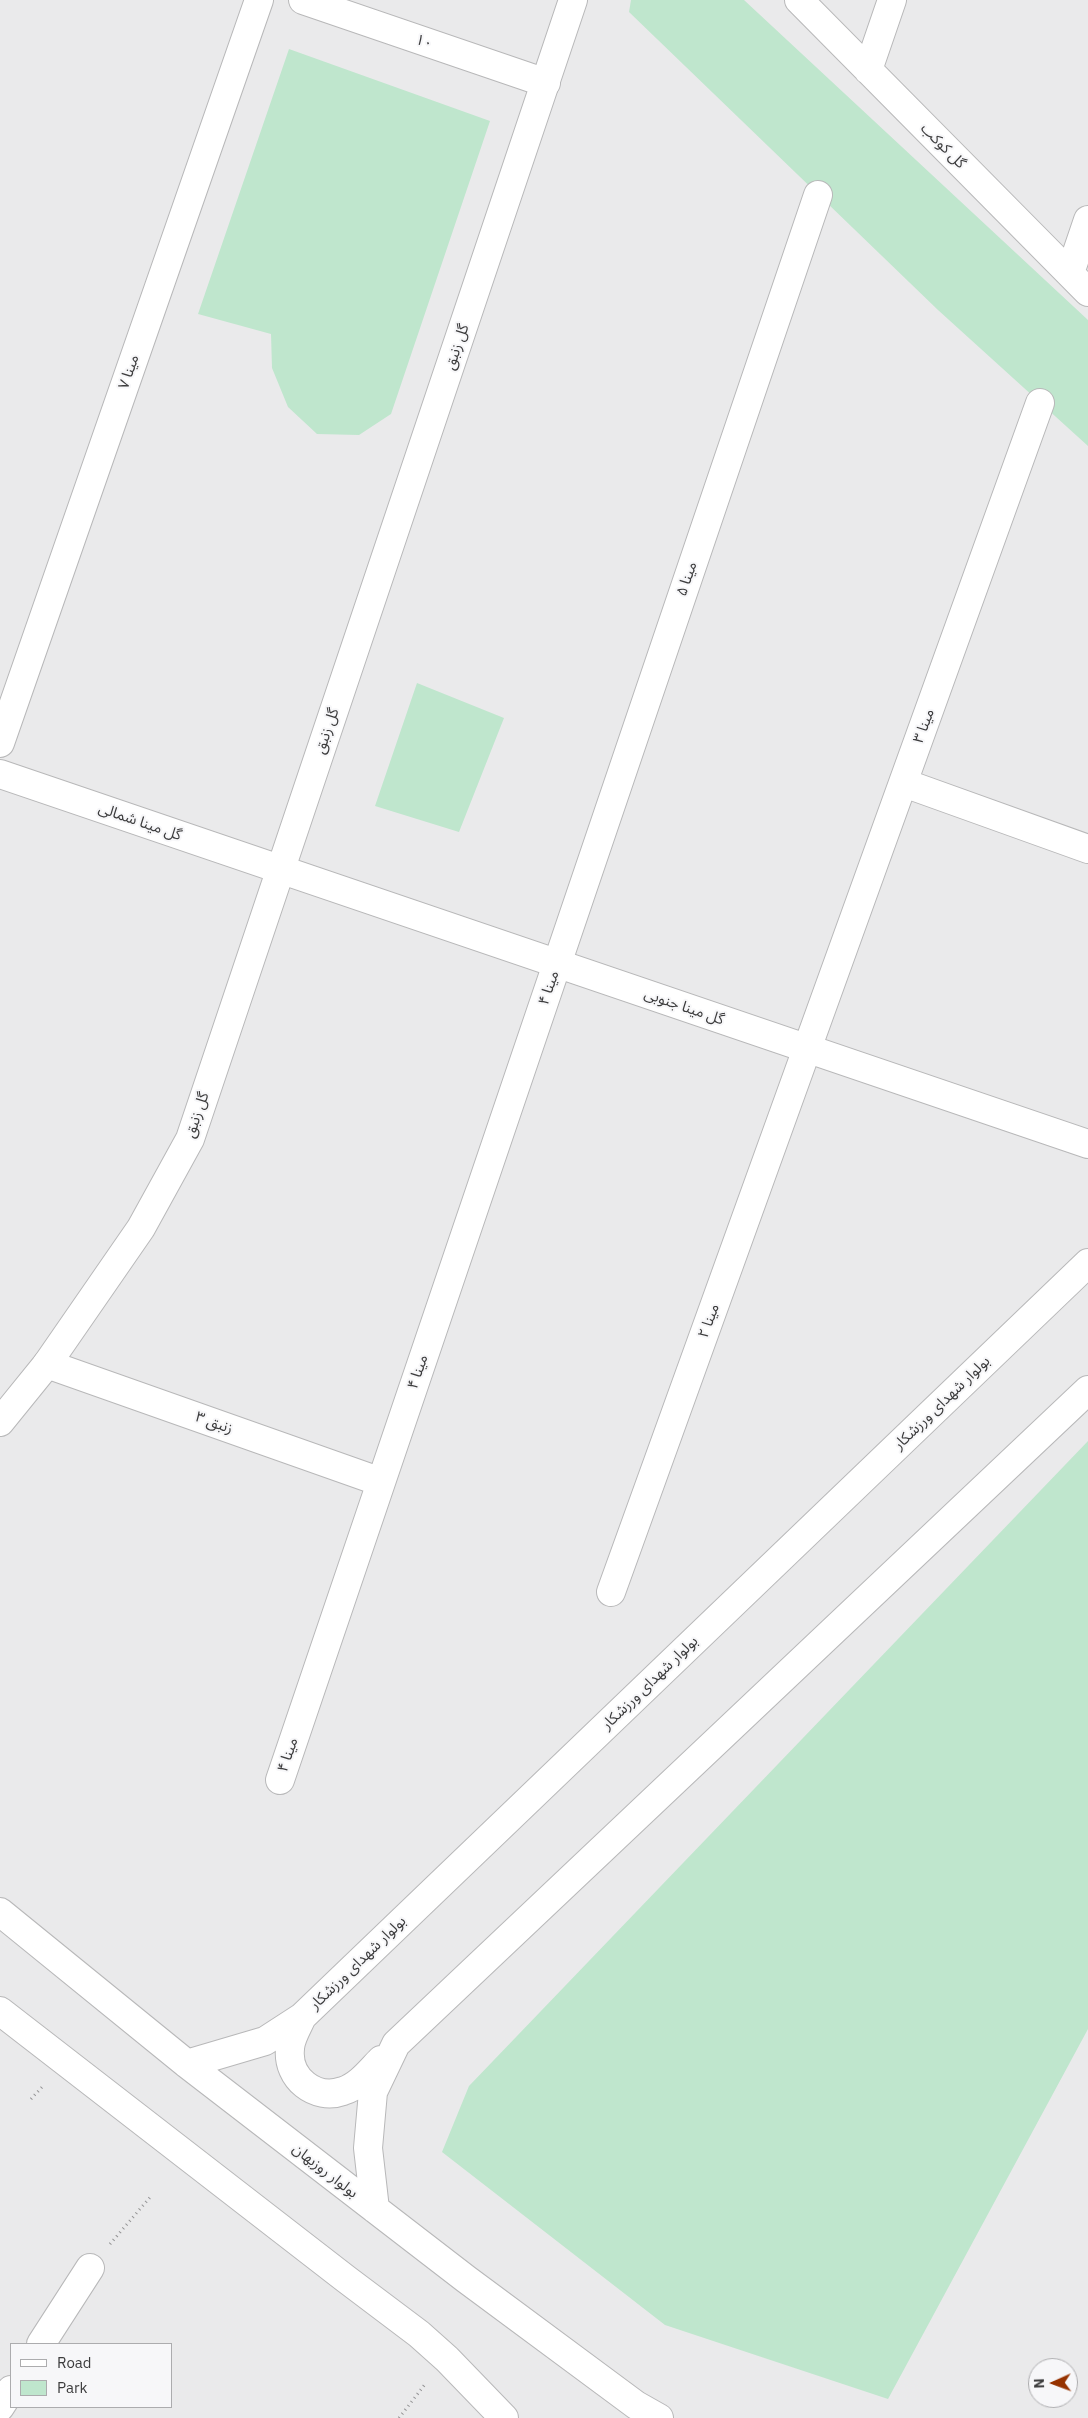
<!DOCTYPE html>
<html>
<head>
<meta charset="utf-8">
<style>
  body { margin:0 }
  #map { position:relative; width:1088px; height:2418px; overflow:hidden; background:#eaeaeb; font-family:"IBM Plex Sans",sans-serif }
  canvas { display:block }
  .legend { position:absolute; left:10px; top:2343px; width:162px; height:65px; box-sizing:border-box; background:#f7f7f9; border:1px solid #acacae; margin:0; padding:6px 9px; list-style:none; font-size:15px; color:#3c3c3d }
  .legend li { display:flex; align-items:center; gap:10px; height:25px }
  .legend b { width:25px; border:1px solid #acacae }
  .north { position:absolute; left:1028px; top:2358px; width:50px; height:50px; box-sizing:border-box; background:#f7f7f9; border:1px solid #acacae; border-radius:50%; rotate:268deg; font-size:14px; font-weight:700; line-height:20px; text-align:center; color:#3c3c3d }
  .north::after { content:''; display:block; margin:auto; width:18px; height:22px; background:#963200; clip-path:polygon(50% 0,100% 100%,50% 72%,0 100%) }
</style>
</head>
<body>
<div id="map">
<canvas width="1088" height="2418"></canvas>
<ul class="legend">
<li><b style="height:6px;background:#fff"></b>Road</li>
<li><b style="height:14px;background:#bfe6cd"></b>Park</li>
</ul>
<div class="north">N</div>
</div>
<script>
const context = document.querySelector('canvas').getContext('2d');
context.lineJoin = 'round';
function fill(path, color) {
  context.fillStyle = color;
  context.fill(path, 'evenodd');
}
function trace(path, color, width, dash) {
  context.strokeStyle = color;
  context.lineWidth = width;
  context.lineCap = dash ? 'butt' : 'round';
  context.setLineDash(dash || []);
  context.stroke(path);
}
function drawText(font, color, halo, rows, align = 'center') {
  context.font = font + ' "IBM Plex Sans","Noto Sans Arabic",sans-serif';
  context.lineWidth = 4;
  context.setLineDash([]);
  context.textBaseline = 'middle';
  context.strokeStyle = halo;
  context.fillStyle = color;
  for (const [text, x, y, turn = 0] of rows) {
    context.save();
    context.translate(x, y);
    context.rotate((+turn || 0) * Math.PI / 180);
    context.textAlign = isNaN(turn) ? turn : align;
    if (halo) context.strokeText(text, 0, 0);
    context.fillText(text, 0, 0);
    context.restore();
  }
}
const green = new Path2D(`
  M631 0H744L1088 320V446L938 310 629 12Z
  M289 49 490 121 391 414 359 435 317 434 288 407 272 368 271 334 198 314Z
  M417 683 504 718 459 832 375 806Z
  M1088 1441V2029L888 2399 665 2325 442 2152 469 2086Z`);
const path = new Path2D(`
  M31 2099 43 2086
  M110 2244 152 2195
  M399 2418 426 2383`);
const street = new Path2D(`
  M303 0 546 83
  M799 0 1088 292
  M868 70 892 0
  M1070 273 1088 220
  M0 743 259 0
  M904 783 1088 849
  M47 1364 381 1482
  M611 1592 1040 403
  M280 1780 818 195
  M41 2344 90 2268
  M0 2407 11 2390`);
const secondary = new Path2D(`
  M0 774 1088 1144
  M0 1422 47 1364 141 1228 190 1139 573 0
  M0 1912 187 2064 466 2279 636 2405 659 2418
  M0 2011 346 2279 419 2334 447 2359 504 2418
  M302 2017C298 2026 290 2039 290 2049 287 2078 315 2101 343 2091 359 2086 370 2071 381 2060
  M187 2064 265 2041 302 2017 1088 1263
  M375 2209 368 2148 373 2092 396 2044 1088 1390`);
const streetNames = [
  ["۱۰",424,42,19],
  ["گل کوکب",943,146,45],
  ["گل زنبق",457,347,-71],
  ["مینا ۷",129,372,-71],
  ["مینا ۵",687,579,-71],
  ["مینا ۳",924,726,-70],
  ["گل زنبق",327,731,-71],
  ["گل مینا شمالی",140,822,19],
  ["مینا ۴",549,988,-71],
  ["گل مینا جنوبی",684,1007,19],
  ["گل زنبق",197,1115,-71],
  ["مینا ۲",709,1321,-70],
  ["مینا ۴",418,1372,-71],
  ["بولوار شهدای ورزشکار",942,1403,-44],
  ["زنبق ۳",214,1423,20],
  ["بولوار شهدای ورزشکار",650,1683,-44],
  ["مینا ۴",288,1755,-71],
  ["بولوار شهدای ورزشکار",358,1963,-44],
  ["بولوار روزبهان",325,2171,38]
];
fill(green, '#bfe6cd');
trace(street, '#b8b8b9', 30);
trace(secondary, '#b8b8b9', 30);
trace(path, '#949495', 3, [1, 4]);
trace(street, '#fff', 28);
trace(secondary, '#fff', 28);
drawText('15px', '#3c3c3d', '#f7f7f9', streetNames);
</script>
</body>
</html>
